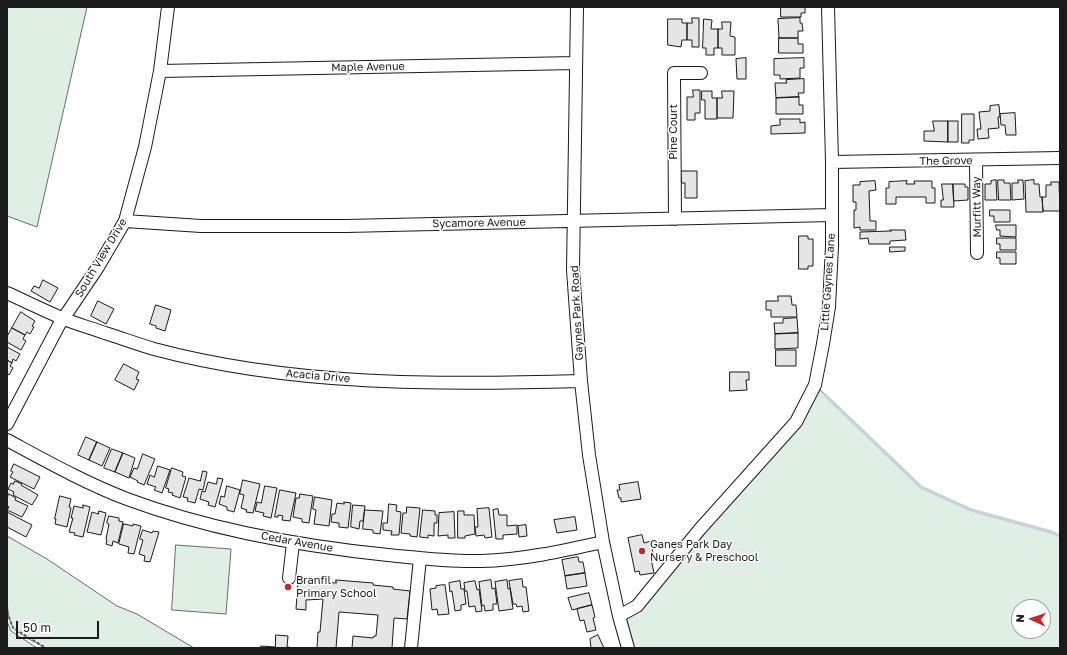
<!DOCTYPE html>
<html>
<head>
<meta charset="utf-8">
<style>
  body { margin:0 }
  #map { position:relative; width:1067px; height:655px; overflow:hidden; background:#fff; font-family:"Golos Text",sans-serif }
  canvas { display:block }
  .frame { position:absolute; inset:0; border:8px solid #1a1a1a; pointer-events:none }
  .north { position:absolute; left:1011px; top:599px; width:40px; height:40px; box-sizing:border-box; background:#fff; border:1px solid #a3a3a3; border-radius:50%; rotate:273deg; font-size:11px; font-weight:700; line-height:16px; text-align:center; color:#1a1a1a }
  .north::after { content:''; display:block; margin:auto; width:14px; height:18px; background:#c62828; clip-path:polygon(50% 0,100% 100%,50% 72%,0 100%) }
  .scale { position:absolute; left:16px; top:621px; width:83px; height:18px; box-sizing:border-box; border:2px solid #1a1a1a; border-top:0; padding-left:5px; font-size:12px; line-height:14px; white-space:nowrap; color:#1a1a1a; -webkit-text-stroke:3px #fff; paint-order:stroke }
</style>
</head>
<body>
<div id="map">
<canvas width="1067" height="655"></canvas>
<div class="frame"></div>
<div class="north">N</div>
<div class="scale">50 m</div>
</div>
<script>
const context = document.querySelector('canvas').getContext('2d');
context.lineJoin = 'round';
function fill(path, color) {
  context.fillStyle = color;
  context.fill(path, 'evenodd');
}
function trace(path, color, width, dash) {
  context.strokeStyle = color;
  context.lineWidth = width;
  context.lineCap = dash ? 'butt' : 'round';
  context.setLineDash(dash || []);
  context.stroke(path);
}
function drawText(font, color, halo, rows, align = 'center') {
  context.font = font + ' "Golos Text",sans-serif';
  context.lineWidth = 3;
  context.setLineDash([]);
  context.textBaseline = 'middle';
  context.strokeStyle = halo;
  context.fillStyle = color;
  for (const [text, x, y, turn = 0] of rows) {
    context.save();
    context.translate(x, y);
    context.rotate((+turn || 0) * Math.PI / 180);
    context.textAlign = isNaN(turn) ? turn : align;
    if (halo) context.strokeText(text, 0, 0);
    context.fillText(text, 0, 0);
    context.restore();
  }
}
const green = new Path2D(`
  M7 7H87L37 227 7 216Z
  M815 385 921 487 971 510 1051 532 1060 536V648H628L619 616 637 606 796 422ZM1019 607H1043V631H1019Z
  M7 536 47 559 117 606 137 614 194 648H46C40 645 16 633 13 627 3 614 7 555 7 536Z
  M176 545 231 549 226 614 172 610Z
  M7 621 11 631 37 648H7Z`);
const stream = new Path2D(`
  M826 396 921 487 971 510 1051 532 1060 536`);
const building = new Path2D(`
  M781 7H805V13H801V17H781Z
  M692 18H699V47H692V40H687V23H692Z
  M800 18V23H802L803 31H798V38H779L778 19Z
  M668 19H682V23H687V40H682L681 47 668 45Z
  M704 19 712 20 711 29H718V48H714V55H706V48H703Z
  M722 22H731L730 36 735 37V55H722V48H718V29H722Z
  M779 38H798V44H803V53H779Z
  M746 58V79H737L736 59Z
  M804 58V68H800V78L780 79V75H774V59Z
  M804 79V93H798L799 97 776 98 775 83H787L786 80Z
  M693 90H700V113H695V120H687V97H693Z
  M702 91H712V98H717V119H705V100H702Z
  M722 91H734L733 118H717V98H722Z
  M799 97V105H803V114H776V98Z
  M999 105 1000 117H998L999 128 988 129 989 138 978 139 977 129H981L979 112 990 111V106Z
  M1015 113 1016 135H1006L1005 125H1001L1000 114Z
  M962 114H974V140H969V143H962Z
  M780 119H800V123L805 122V133L771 134V126L780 125Z
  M933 121H948V142L924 141V131H934Z
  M948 121H958V142H948Z
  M681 171H697V198H685V183H682Z
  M996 180 997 200H985V184H991V181Z
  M998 180H1004V183H1010L1011 200H999Z
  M1018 180H1023L1024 199 1012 200V183H1018Z
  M1034 180V184H1039L1040 197H1042L1043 212H1026L1025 181Z
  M875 181 876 190 869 191 870 221H876V230H860V227L854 228V210H856V202H853V185H860V182Z
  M907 181 906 184H915L914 181H932V188H935V203H926V197H896V204H886V188H889V182Z
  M1051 182H1059L1060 211H1043L1042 197H1046V185H1051Z
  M942 184H953L954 207H941V200H943Z
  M953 184H965V187H968V200L954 201Z
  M990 210H1010V222H994V216H990Z
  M996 225H1016V237L1000 236V230H997Z
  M890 230H905L906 240 890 241V244H869L868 238 860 239V232L891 231Z
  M799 236H808V239H813V266H808V269H799Z
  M997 238H1016V250H1000V244H997Z
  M890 247H905V251L890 252Z
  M997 252H1016V264H1000V258H997Z
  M43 280 58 288 50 302 31 291 34 286 39 288Z
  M778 296H791L792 305H796L797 317H771V310H766V301H778Z
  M98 301 114 309 106 324 91 316Z
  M156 305 171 310 165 331 156 328V326L150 324Z
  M21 312 35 321 32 326 34 327 30 334 27 332 25 335 12 328Z
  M797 318 798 333 775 334 774 323H783V319Z
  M12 328 25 335 23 339 26 341 21 350 7 342V337Z
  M798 333V348L775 349V334Z
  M7 347 20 354 16 361 13 359 12 363 7 360Z
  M776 350H796V366H776Z
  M7 360 12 363 10 366 13 368 9 375 7 373Z
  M124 364 139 372 136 379 139 380 134 390 115 380Z
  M730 372H749V380H746L747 390 730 391Z
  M86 437 97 442 89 460 78 455Z
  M97 442 110 448 102 466 89 460Z
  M112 449 123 453 115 472 104 468Z
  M123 453 135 458 129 478 115 472Z
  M143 454 155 459 144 485 137 482 138 481 130 477 134 468 137 469Z
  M14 464 40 477 34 489 10 477 13 472 11 471Z
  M158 466 170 470 162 493 154 490 156 487 147 484 150 475 154 477Z
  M172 468 183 472 182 476 186 477 180 498 172 495 173 493 168 492 169 489 166 488Z
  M203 471 207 472 203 490 199 489 195 503 187 501 188 498 183 497 189 478 200 481Z
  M218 478 223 479 215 507 208 505 209 502 200 499 202 491 205 492 208 482 216 484Z
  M243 480 260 484 253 513 246 512 247 510 241 508 244 495 240 494Z
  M15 481 22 484 21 485 38 495 32 505 13 495 14 492 8 489 11 483 13 484Z
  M638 482 641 499 621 502V498H619L617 490H620L619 485Z
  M227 486 240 490 234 512 227 510V507L219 504 221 496 224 497Z
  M265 486 277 488 271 518 263 516 264 513 255 511 257 502 261 503Z
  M280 490 296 493 290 521 282 520 283 516 278 515V517H275Z
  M9 494 16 498 15 500 28 506 22 517 7 510 9 507 7 506V498Z
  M300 494 313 496 309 523 302 522V519L293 517 296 498H299Z
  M60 496 71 499 69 507 71 508 67 527 55 524 56 519H55Z
  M315 497 332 500 329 526 314 524 316 510 313 509Z
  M344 502 351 503 348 528 339 527V523L331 522 332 514H335L337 503 344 504Z
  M389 504 397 505 396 511 401 512 399 535H391L392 531 383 530V523H387Z
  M83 505 90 507 83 537 74 535 75 533 69 532 73 518H71L74 506 83 508Z
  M353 505 365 506 363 521H360L359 529 351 527Z
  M407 507 420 508 417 537 410 536V534L401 533 403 513H406Z
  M489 508 492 537 485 538 484 535 476 536 475 527H478L477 509Z
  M498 509 499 515H507V526L517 525V534L503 535V539H496L493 510Z
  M365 510 383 511 380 534 373 533V530L363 529Z
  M423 510 435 511V515H437V523H434V536L428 535V538L420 537Z
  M99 511 106 513 101 535 87 532 92 512 98 514Z
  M458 511H464V515H474L475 534 465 536V538H458Z
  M7 512 32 525 26 537 7 527Z
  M454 512 455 538H448V535L438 536 439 513Z
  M109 516 119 518V521L123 522 118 543 113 541 112 546 106 544 107 540 106 539 109 524 107 523Z
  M575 517 577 530 557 533 554 520Z
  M124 524 133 526V524L141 526 134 554 128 553 129 547 119 544Z
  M526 525 527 536 519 537 518 526Z
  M143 530 152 533 153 531 159 532 150 562 144 561 145 556 139 554 143 540 140 539Z
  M642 535 644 543 651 541 654 559H651L654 573 640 575 639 571 635 572 628 538Z
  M578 557 579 562H583L585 573 565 576 562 560Z
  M585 573 587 586 567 589 565 576Z
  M522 579 523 587H526L529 611 523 612 522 606 517 607 516 604H513L509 581Z
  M336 580 373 583V585L393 587V589L410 591 407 619 394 618 392 648H352L353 636 373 638 374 636H376L378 615 339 612 336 648H317L318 632H320L323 599 306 600V610L296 609 298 582 314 583V581L336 583Z
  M491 580 492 589 495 588 497 604H493V610L485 611 484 605 482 606 479 582Z
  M507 580 508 589 510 588 513 609 499 611 495 582Z
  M460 581 461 589H464L466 604 461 605V610L455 611 452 591 450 592 449 583Z
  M475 581 477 590 479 589 482 611 476 612 475 606 469 607 467 591H465L464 583Z
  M445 585 449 614 438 615 437 609 432 610 430 589 436 588V586Z
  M589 593 592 605 572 610 568 598Z
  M592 605 595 617 593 618 596 630 587 632 584 620 580 621 577 609Z
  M276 635 288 636 287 647 295 648H260L261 646 275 647Z
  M598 635 604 648H591L590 639Z`);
const path = new Path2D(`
  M7 612 13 628 46 648`);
const minor = new Path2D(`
  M577 7 573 270 581 381 589 455 603 542 619 616 628 648
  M160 71 576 63
  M976 160 977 253
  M832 162 1060 158
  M675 219 674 73H701
  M125 221 201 226H346L832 215
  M7 293C25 301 43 310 62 318 76 324 91 328 105 333 121 338 137 344 154 349 292 386 439 385 581 381
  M7 424 59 325 98 267 125 221 145 147 160 71 168 7
  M7 440C46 461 85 483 127 499 210 530 300 546 388 555 418 558 450 562 481 561 522 560 563 551 603 542
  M289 578 293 543
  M619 616 637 606 700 529 796 422 815 385 823 344 829 307 832 246V162L828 7
  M411 648 420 558`);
const markers = [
  [642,551,4,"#c62828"],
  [288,587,4,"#c62828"]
];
const streetNames = [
  ["Maple Avenue",368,67,-1],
  ["Pine Court",674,132,-90],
  ["The Grove",946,161,-1],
  ["Murfitt Way",977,207,-91],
  ["Sycamore Avenue",479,223,-1],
  ["South View Drive",101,258,-59],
  ["Little Gaynes Lane",828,282,-86],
  ["Gaynes Park Road",577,313,-93],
  ["Acacia Drive",318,376,5],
  ["Cedar Avenue",297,542,10]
];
const poiNames = [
  ["Ganes Park Day",650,545],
  ["Nursery & Preschool",650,558],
  ["Branfil",296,581],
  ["Primary School",296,594]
];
fill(green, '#e0efe3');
trace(green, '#6a6a6a', 1);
trace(stream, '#c6d2dc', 3.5);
fill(building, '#e6e6e6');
trace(building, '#1a1a1a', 1);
trace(minor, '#1a1a1a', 14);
trace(path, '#5f5f5f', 2, [3, 2]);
trace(minor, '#fff', 12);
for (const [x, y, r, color] of markers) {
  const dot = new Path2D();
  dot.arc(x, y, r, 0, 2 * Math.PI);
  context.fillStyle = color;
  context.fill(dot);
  trace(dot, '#fff', 1.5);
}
drawText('11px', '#1a1a1a', '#fff', streetNames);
drawText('11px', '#1a1a1a', '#fff', poiNames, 'left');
</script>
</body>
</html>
